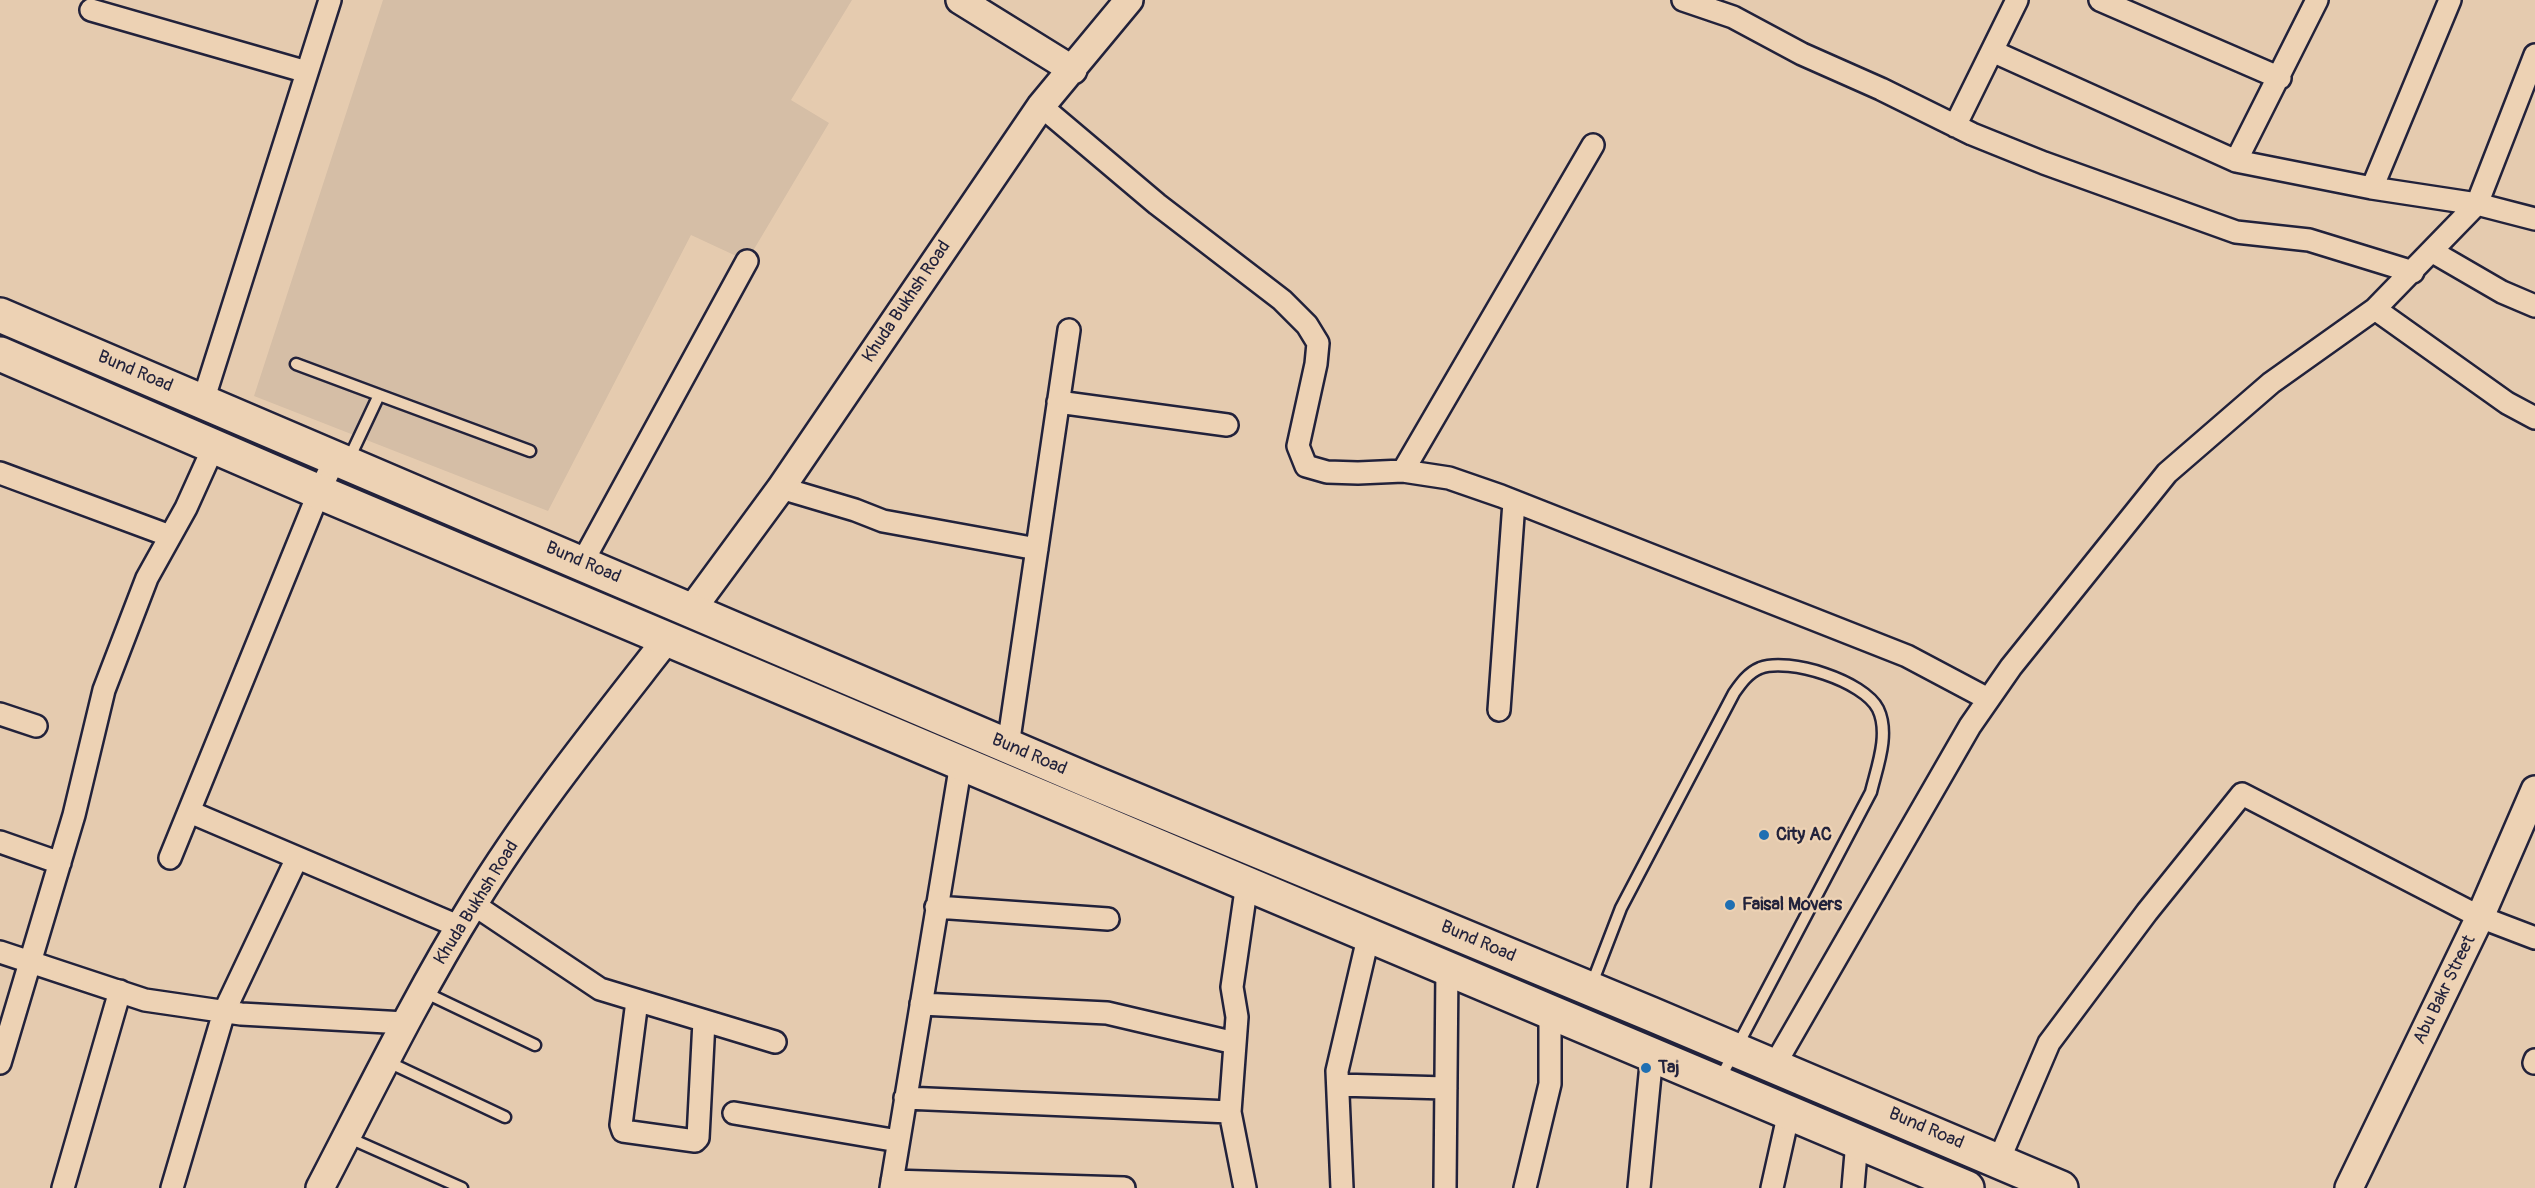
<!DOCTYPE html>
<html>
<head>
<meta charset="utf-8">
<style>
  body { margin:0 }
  canvas { display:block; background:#e5cbaf }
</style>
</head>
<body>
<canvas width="2535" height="1188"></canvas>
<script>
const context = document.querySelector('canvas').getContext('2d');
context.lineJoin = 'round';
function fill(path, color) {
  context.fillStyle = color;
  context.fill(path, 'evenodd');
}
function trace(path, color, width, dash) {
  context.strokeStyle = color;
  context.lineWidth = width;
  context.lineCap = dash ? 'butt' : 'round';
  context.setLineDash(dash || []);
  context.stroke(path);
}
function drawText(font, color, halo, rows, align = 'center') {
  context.font = font + ' Pangolin,sans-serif';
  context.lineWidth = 4.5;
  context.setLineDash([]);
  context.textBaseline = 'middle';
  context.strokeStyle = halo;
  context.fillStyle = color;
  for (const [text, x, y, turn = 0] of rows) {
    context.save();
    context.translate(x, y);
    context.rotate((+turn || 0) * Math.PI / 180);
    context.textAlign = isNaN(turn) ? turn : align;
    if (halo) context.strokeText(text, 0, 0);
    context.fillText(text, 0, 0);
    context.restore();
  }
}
const built = new Path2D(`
  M383 0H852L791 100 829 123 747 261 691 235 548 511 254 396Z`);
const service = new Path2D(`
  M296 364 379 395 348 461
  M379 395 530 451
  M1591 986 1621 908 1734 693C1741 683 1748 673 1760 668 1789 657 1864 681 1878 709 1890 734 1877 767 1871 792L1720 1079
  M424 992 535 1045
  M386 1061 505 1117
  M347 1137 462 1188`);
const minor = new Path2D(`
  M1683 0 1733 17 1802 54 1881 89 1972 134 2044 163 2236 232 2309 240 2413 272
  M2100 0 2280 78
  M91 10 307 72
  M1992 51 2236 161 2372 188 2477 204 2535 219
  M1041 106 1157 204 1282 300 1307 325 1318 343 1316 364 1298 446 1306 466 1327 472 1358 473 1403 471 1449 478 1501 496 1907 656 1988 699
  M1955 126 2017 0
  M2236 161 2317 0
  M2372 188 2450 0
  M2433 252 2502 292 2535 306
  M2375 309 2507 403 2535 418
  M203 401 330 0
  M1058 402 1227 425
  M1403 471 1593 145
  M0 473 170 536
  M781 488 855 510 883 521 1037 549
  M582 563 747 261
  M1499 710 1514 502
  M0 714 36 726
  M1008 746 1069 330
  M190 812 460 927
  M0 842 60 863
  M170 858 319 492 335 459
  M473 904 600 989 775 1042
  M936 907 1108 919
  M0 952 145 1000 241 1014 405 1023
  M637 1001 621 1125 623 1131 695 1141 698 1138 704 1021
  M921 1004 1107 1013 1235 1043
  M0 1063 74 815 104 690 147 578 186 508 214 446
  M2534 1063 2535 1060
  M1774 1066 1970 726 2011 667 2167 473 2271 383 2375 309 2477 204 2535 55
  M1338 1085 1446 1088
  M905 1098 1230 1112
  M734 1113 898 1141
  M1999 1160 2049 1043 2147 912 2242 794 2480 917 2535 938
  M892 1181 1124 1188
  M63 1188 120 991
  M172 1188 224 1012 297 858
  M891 1188 961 763
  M1245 1188 1230 1112 1237 1017 1232 987 1247 883
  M1342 1188 1337 1071 1369 934
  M1445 1188 1447 967
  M1525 1188 1550 1084V1010
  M1639 1188 1652 1054
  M1772 1188 1789 1112
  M1853 1188 1857 1141`);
const tertiary = new Path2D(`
  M960 0 1073 70
  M692 609 781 488 1041 106 1129 0
  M320 1188C370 1092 417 995 474 903 531 810 600 725 667 639
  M2349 1188 2480 917 2535 790`);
const primary = new Path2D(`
  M0 315 1092 782 1651 1014 2061 1188
  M0 354 319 492 1967 1188`);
const markers = [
  [1764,835,6,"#1f6fb2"],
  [1730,905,6,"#1f6fb2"],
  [1646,1068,6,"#1f6fb2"]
];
const streetNames = [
  ["Khuda Bukhsh Road",907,302,-56],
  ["Bund Road",135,372,23],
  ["Bund Road",583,563,23],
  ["Bund Road",1029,755,23],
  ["Khuda Bukhsh Road",477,903,-58],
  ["Bund Road",1478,942,23],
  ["Abu Bakr Street",2445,990,-64],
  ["Bund Road",1926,1129,23]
];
const poiNames = [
  ["City AC",1776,835],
  ["Faisal Movers",1742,905],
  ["Taj",1658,1068]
];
fill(built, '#d5bea6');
trace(service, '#22223b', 15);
trace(minor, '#22223b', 26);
trace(tertiary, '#22223b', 32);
trace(primary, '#22223b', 38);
trace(service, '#edd2b4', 10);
trace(minor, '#edd2b4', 21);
trace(tertiary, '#edd2b4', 27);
trace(primary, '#edd2b4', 33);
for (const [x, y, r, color] of markers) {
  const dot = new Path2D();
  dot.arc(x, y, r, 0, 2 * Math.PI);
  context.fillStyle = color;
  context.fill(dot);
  trace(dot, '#edd2b4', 2);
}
drawText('18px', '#22223b', '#edd2b4', streetNames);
drawText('bold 18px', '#22223b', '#edd2b4', poiNames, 'left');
</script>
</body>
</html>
